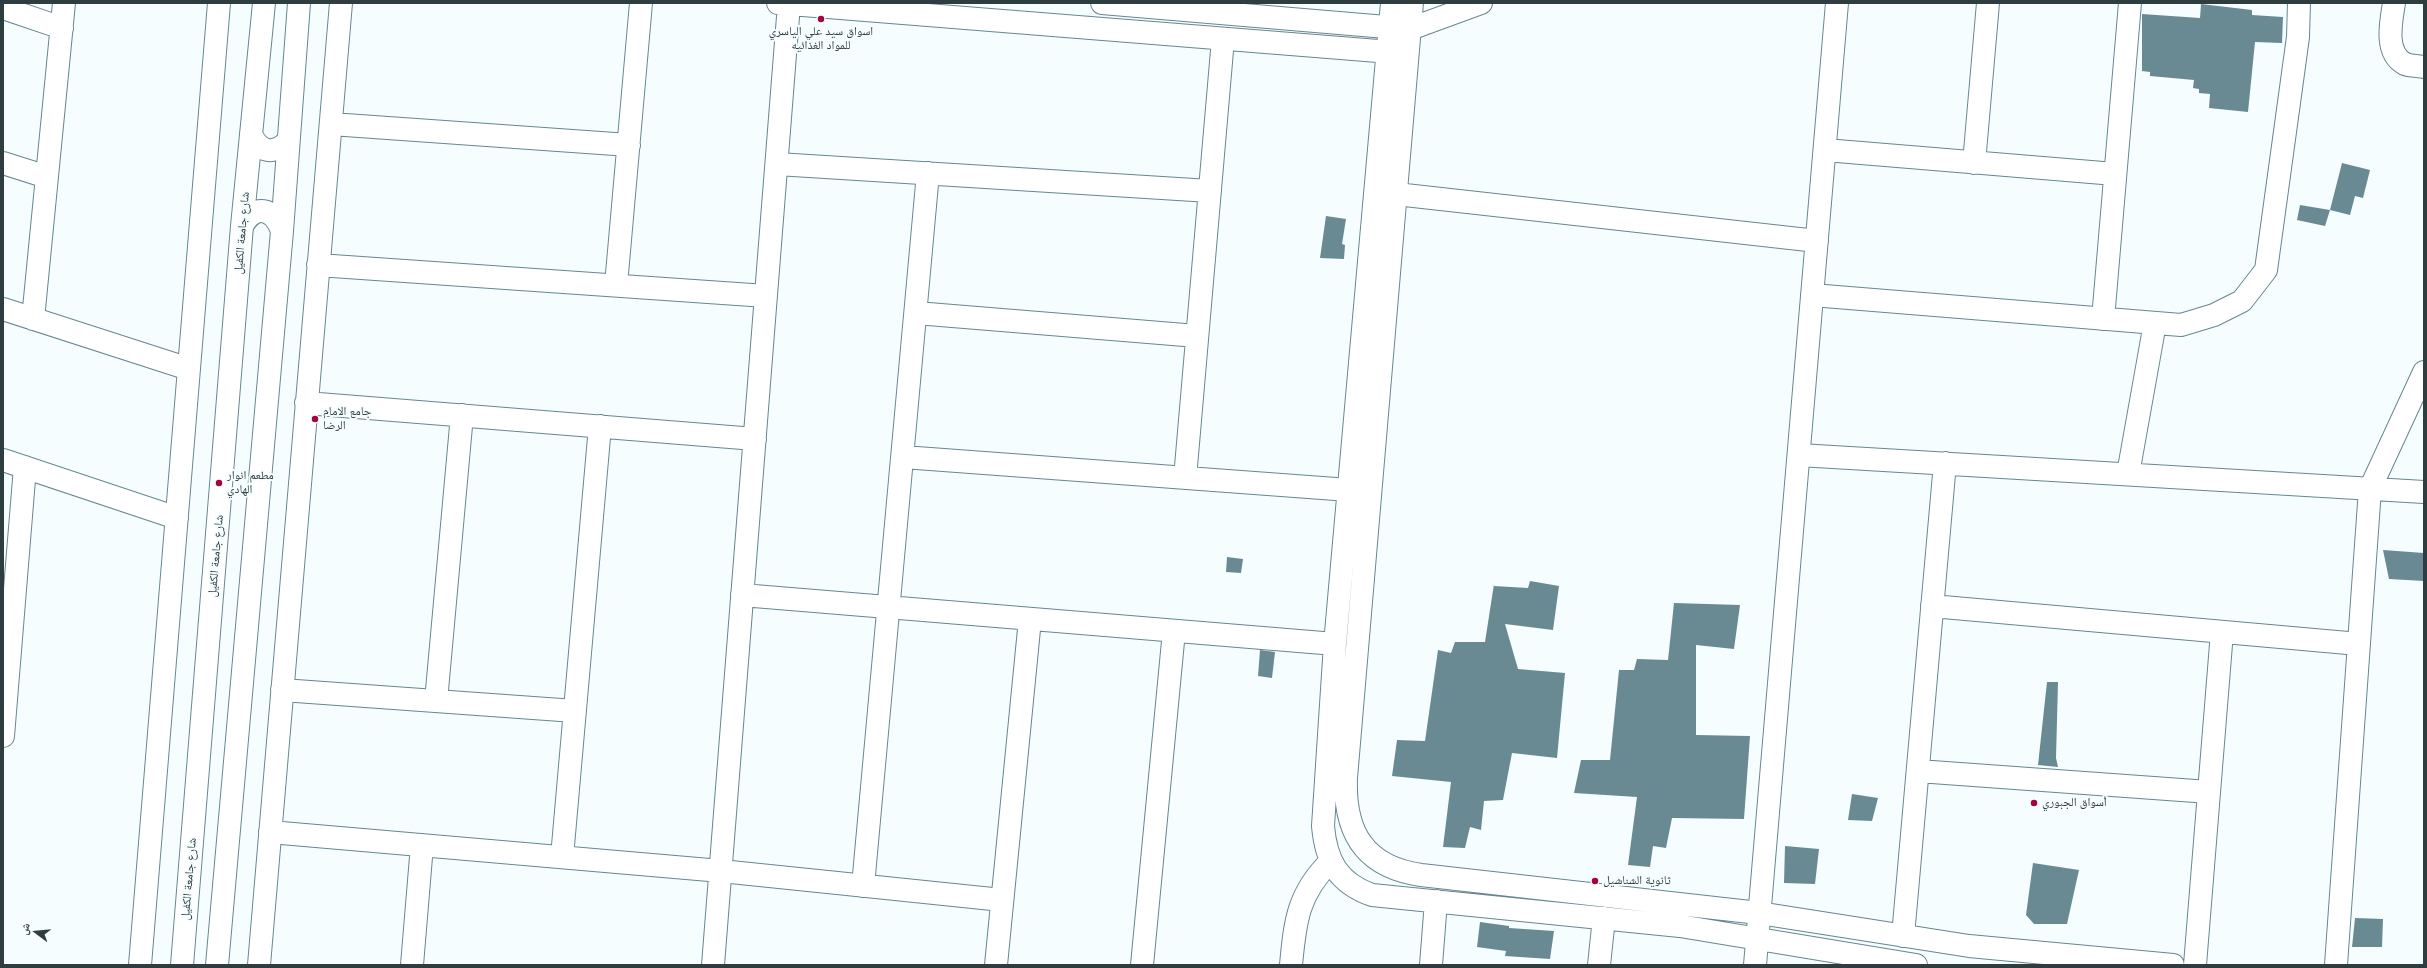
<!DOCTYPE html>
<html>
<head>
<meta charset="utf-8">
<style>
  body { margin:0 }
  #map { position:relative; width:2427px; height:968px; overflow:hidden; background:#f6fdff; font-family:"Noto Sans","Noto Naskh Arabic",sans-serif }
  canvas { display:block }
  .frame { position:absolute; inset:0; border:4px solid #2e3d40; pointer-events:none }
  .north { position:absolute; left:16px; top:912px; width:40px; height:40px; -webkit-text-stroke:3px #f6fdff; paint-order:stroke; rotate:286deg; font-size:11px; font-weight:700; line-height:16px; text-align:center; color:#2e3d40 }
  .north::after { content:''; display:block; margin:auto; width:14px; height:18px; background:#2e3d40; clip-path:polygon(50% 0,100% 100%,50% 72%,0 100%) }
</style>
</head>
<body>
<div id="map">
<canvas width="2427" height="968"></canvas>
<div class="frame"></div>
<div class="north">ش</div>
</div>
<script>
const context = document.querySelector('canvas').getContext('2d');
context.lineJoin = 'round';
function fill(path, color) {
  context.fillStyle = color;
  context.fill(path, 'evenodd');
}
function trace(path, color, width, dash) {
  context.strokeStyle = color;
  context.lineWidth = width;
  context.lineCap = dash ? 'butt' : 'round';
  context.setLineDash(dash || []);
  context.stroke(path);
}
function drawText(font, color, halo, rows, align = 'center') {
  context.font = font + ' "Noto Sans","Noto Naskh Arabic",sans-serif';
  context.lineWidth = 4;
  context.setLineDash([]);
  context.textBaseline = 'middle';
  context.strokeStyle = halo;
  context.fillStyle = color;
  for (const [text, x, y, turn = 0] of rows) {
    context.save();
    context.translate(x, y);
    context.rotate((+turn || 0) * Math.PI / 180);
    context.textAlign = isNaN(turn) ? turn : align;
    if (halo) context.strokeText(text, 0, 0);
    context.fillText(text, 0, 0);
    context.restore();
  }
}
const building = new Path2D(`
  M2201 4 2252 10V15L2283 17 2282 43 2255 42 2248 112 2209 108 2210 94 2199 93V89L2193 88 2194 80 2150 76V72L2142 71V14L2200 18Z
  M2342 163 2370 170 2363 198 2355 196 2350 215 2330 210Z
  M2300 205 2330 210 2325 226 2297 220Z
  M1326 216 1346 219 1342 244 1345 245 1344 259 1320 258Z
  M2383 550 2424 553V581L2389 579Z
  M1227 557 1243 559 1241 573 1226 572Z
  M1530 581 1559 586 1553 630 1505 624 1518 669 1565 673 1557 758 1512 753 1503 800 1484 801 1481 830 1470 827 1465 848 1443 847 1451 782 1392 776 1397 740 1425 741 1438 650 1451 653 1455 642H1485L1494 584V586L1528 588Z
  M1674 603 1740 605 1734 649 1696 645V735L1750 736 1744 819 1672 818 1666 848 1653 846 1650 867 1628 865 1637 797 1574 793 1581 760H1610L1619 670H1634L1637 659 1668 660Z
  M1260 650 1275 652 1272 678 1258 676Z
  M2047 682H2058L2056 758 2058 767 2038 765Z
  M1852 794 1878 798 1872 821 1848 820Z
  M1785 846 1819 849 1815 884 1784 883Z
  M2033 863 2079 870 2067 924H2034L2026 915Z
  M2355 918 2383 919 2382 947H2352Z
  M1480 922 1509 926V928L1554 931 1550 959 1505 956 1506 951 1477 947Z`);
const minor = new Path2D(`
  M778 3 1403 53
  M1102 3 1410 29 1481 3
  M1392 3 1335 644 1323 826C1326 861 1338 883 1372 895L1680 926 1916 965
  M1412 3 1346 778C1344 833 1365 867 1421 875L1759 913 1969 946 2173 965
  M2394 3C2391 22 2384 53 2405 64 2410 66 2419 66 2424 67
  M3 8 62 28
  M331 124 629 145
  M1825 150 2115 174
  M3 163 47 177
  M1974 163 1988 3
  M777 164 1210 191
  M1396 194 1817 241
  M318 265 766 296
  M616 285 641 3
  M1812 295 2181 325 2214 315 2242 301 2266 270 2298 37 2299 3
  M3 309 189 369
  M916 313 1197 336
  M33 319 64 3
  M2103 319 2130 3
  M306 403 755 439
  M1799 455 2424 492
  M903 457 1349 490
  M3 460 177 518
  M2128 474 2155 323
  M1185 478 1223 39
  M742 595 1335 644
  M1932 606 2359 644
  M282 690 575 711
  M436 701 462 415
  M3 736 25 467
  M1918 771 2209 792
  M270 832 721 871 1002 900
  M562 857 600 426
  M863 886 928 173
  M1903 936 1945 463
  M140 965 219 3
  M259 965 341 3
  M412 965 422 845
  M713 965 789 4
  M996 965 1030 619
  M1142 965 1174 631
  M1291 965C1295 921 1298 893 1331 861
  M1431 965 1436 901
  M1599 965 1604 918
  M1755 965 1837 3
  M2195 965 2222 632
  M2336 965 2370 489 2424 372`);
const major = new Path2D(`
  M251 134C258 151 273 156 287 142
  M242 226C254 204 274 207 282 231
  M182 965 242 226 264 3
  M217 965 282 231 299 3`);
const markers = [
  [821,19,4,"#a1043f"],
  [315,419,4,"#a1043f"],
  [219,483,4,"#a1043f"],
  [2034,803,4,"#a1043f"],
  [1595,881,4,"#a1043f"]
];
const poiNames = [
  ["اسواق سيد علي الياسري",821,32,"center"],
  ["للمواد الغذائيه",821,46,"center"],
  ["جامع الامام",323,412],
  ["الرضا",323,426],
  ["مطعم انوار",227,476],
  ["الهادي",227,490],
  ["أسواق الجبوري",2042,803],
  ["ثانوية الشناشيل",1603,881]
];
const streetNames = [
  ["شارع جامعة الكفيل",242,233,-85],
  ["شارع جامعة الكفيل",216,556,-85],
  ["شارع جامعة الكفيل",189,879,-85]
];
fill(building, '#698a93');
trace(minor, '#668790', 24);
trace(major, '#668790', 24);
trace(minor, '#fff', 22);
trace(major, '#fff', 22);
for (const [x, y, r, color] of markers) {
  const dot = new Path2D();
  dot.arc(x, y, r, 0, 2 * Math.PI);
  context.fillStyle = color;
  context.fill(dot);
  trace(dot, '#f6fdff', 1.5);
}
drawText('12px', '#2e3d40', '#f6fdff', poiNames, 'left');
drawText('12px', '#2e3d40', '#f6fdff', streetNames);
</script>
</body>
</html>
